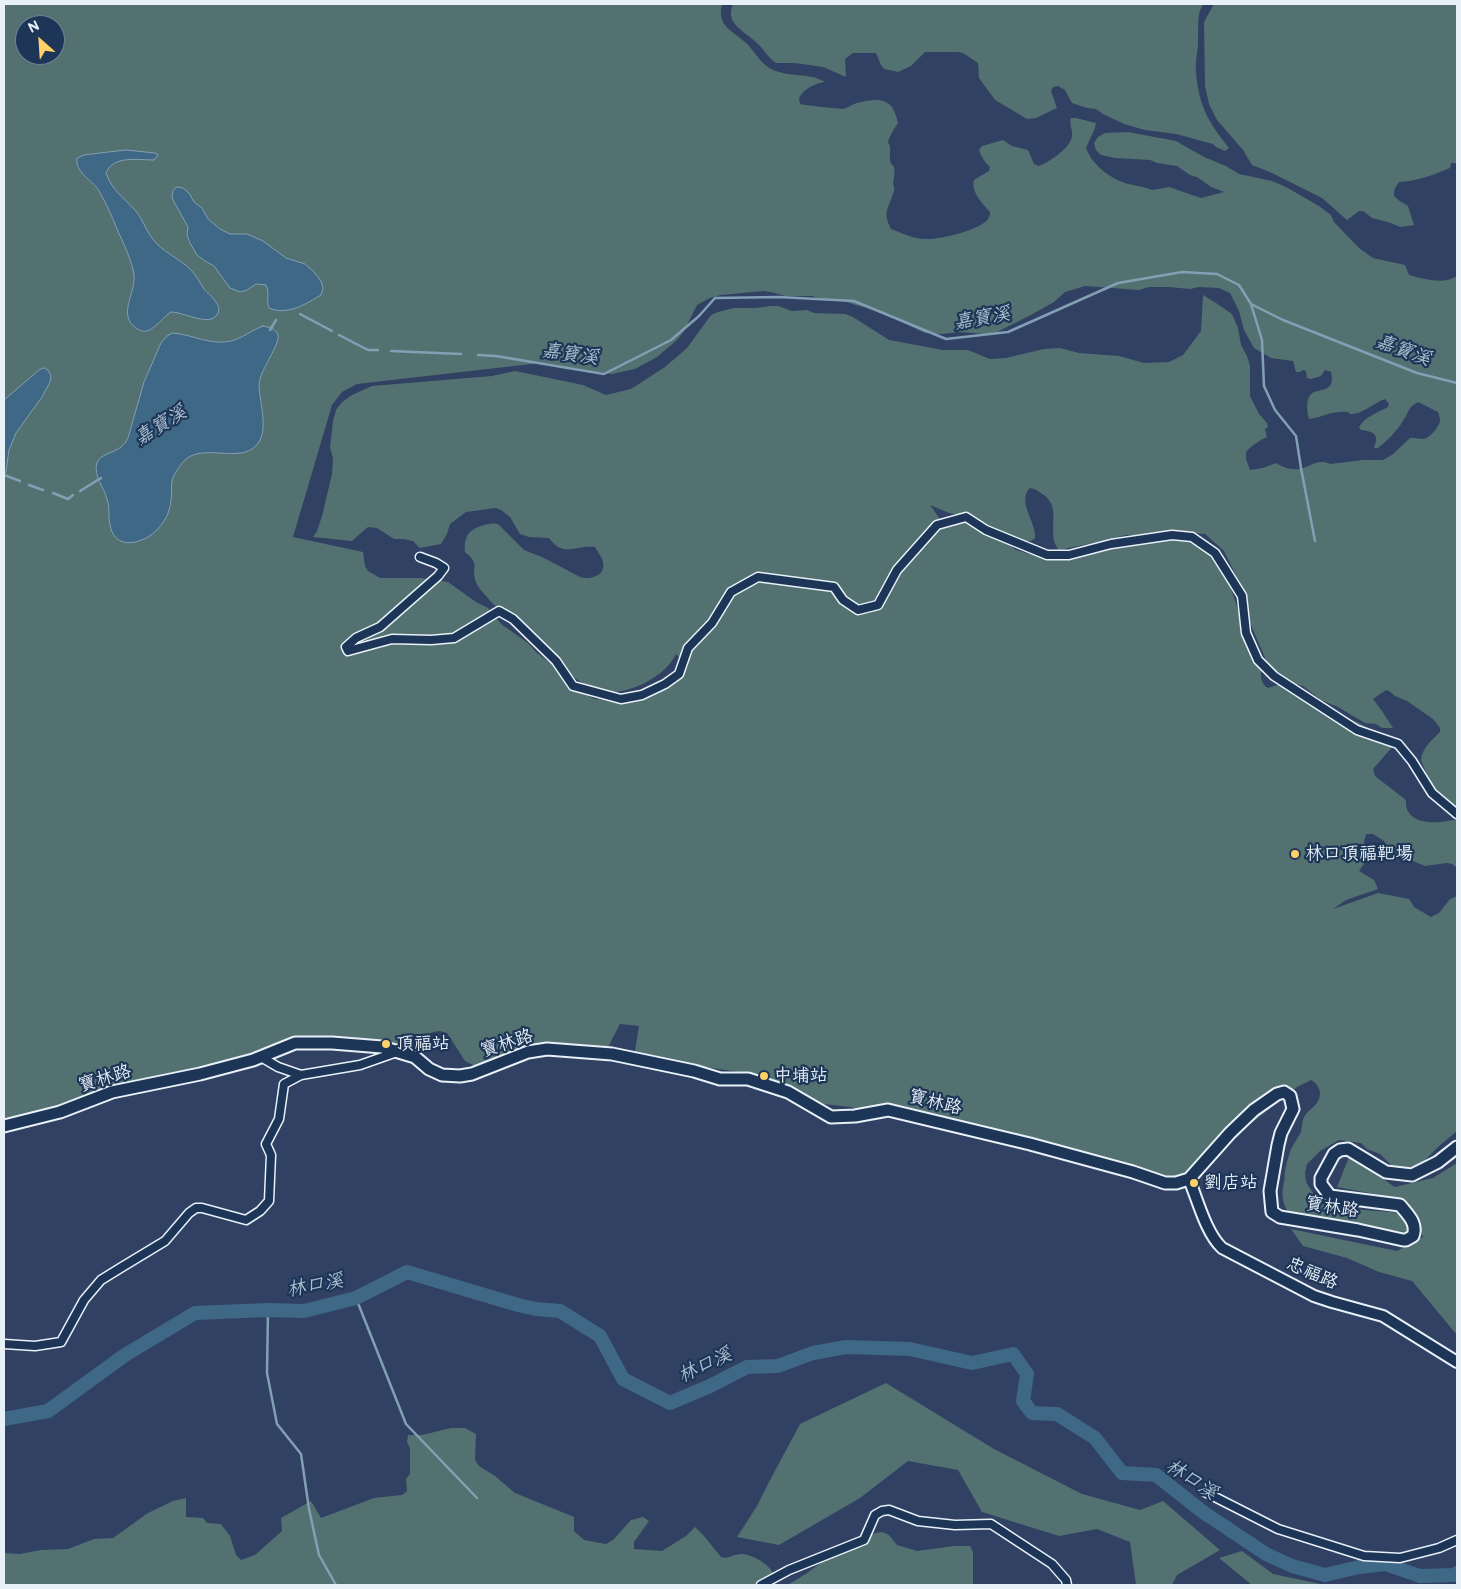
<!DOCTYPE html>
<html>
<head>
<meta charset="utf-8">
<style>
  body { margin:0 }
  #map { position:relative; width:1461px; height:1589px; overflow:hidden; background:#314163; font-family:"Balsamiq Sans",sans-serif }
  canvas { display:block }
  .frame { position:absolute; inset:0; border:5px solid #e8f1f8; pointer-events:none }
  .north { position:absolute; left:15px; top:15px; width:50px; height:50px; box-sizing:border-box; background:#1d3557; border:1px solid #6e8097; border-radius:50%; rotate:334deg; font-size:14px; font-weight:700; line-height:20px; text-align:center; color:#e8f1f8 }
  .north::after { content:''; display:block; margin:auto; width:18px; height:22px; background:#ffd166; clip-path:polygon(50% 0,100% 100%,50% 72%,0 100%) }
</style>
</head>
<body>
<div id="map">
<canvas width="1461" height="1589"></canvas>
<div class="frame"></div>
<div class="north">N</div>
</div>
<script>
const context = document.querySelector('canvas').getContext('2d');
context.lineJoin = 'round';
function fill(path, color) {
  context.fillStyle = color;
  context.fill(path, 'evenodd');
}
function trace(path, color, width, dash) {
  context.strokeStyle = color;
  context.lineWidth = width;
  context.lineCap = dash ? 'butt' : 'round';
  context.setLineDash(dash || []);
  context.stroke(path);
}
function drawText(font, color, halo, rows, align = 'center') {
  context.font = font + ' "Balsamiq Sans","LXGW WenKai TC",sans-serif';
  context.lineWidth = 4.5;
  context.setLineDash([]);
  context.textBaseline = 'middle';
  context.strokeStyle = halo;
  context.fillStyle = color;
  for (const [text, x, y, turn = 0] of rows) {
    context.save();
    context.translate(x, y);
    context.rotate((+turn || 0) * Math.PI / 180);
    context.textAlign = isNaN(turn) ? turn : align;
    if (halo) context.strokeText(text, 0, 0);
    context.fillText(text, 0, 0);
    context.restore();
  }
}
const green = new Path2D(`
  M4 4H722C716 29 736 31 749 46 757 55 763 67 776 71 792 77 811 73 825 82 815 83 804 89 799 98L800 104C803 105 840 109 843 109 848 108 852 104 857 103 881 97 893 98 898 123 895 128 891 133 889 139 887 144 889 142 890 147 891 156 887 160 894 167 895 174 894 177 893 183 893 185 895 188 894 191 889 208 882 211 891 229 902 233 914 239 925 239 938 240 981 230 988 219 990 216 990 215 990 212 982 203 971 192 974 180L989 171 990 167C984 161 982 158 979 150L982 146 1003 140 1012 146 1028 150 1034 164 1039 166C1049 162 1073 147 1072 134 1072 128 1069 124 1071 118H1076L1096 123 1095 128 1086 148C1092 164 1108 177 1125 183 1134 186 1143 186 1152 190L1169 187 1201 198 1224 192 1211 187 1197 177 1190 175 1177 166 1157 163 1150 160 1115 158 1101 155 1096 150 1094 143 1098 137 1105 133 1128 132 1176 141 1204 157 1226 166 1239 174 1272 181 1286 187 1319 206 1331 215 1334 222 1359 248 1373 258 1405 265 1409 275C1425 279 1443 285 1457 276V809L1439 794 1430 783 1421 760C1422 748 1432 740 1440 732V728L1433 719 1407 701 1395 696 1389 691 1386 690 1373 699 1382 711 1393 728H1382L1376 724 1365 723 1338 707 1321 700 1303 686 1295 684 1273 670 1268 665 1248 618 1246 603 1240 584 1224 551 1205 534 1184 532 1163 533 1152 536 1126 535 1098 542 1059 550C1045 534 1063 509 1044 495 1039 492 1036 489 1030 488 1016 501 1037 523 1035 538L1031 541H1016L974 517 949 513 930 505 942 522 970 521 1004 541 1016 550 1044 558 1102 547 1170 538 1197 540 1224 567 1240 616 1260 658C1263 670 1257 681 1268 688L1280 684 1287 685 1302 700 1313 707 1357 722 1374 731 1394 738V745L1373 769 1375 776 1406 800C1404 827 1440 824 1457 819V868L1452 864 1447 863 1425 866 1391 852 1384 841 1373 834H1366L1364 842 1369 857 1359 871 1374 880 1378 889 1346 900 1333 909 1378 893 1409 899 1414 907 1431 917 1439 913 1450 899 1457 896V1131L1438 1147 1422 1163 1410 1169 1401 1171 1396 1170 1380 1154 1367 1149 1361 1143 1339 1140 1320 1151 1307 1164 1305 1173 1306 1182 1316 1198 1326 1207 1402 1213 1410 1218 1409 1230 1404 1232 1300 1221C1284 1214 1280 1198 1284 1182 1285 1179 1284 1175 1285 1171 1286 1164 1289 1155 1291 1149 1294 1143 1298 1138 1301 1132 1302 1127 1302 1121 1304 1117 1308 1110 1316 1107 1319 1099 1322 1092 1318 1083 1311 1080L1297 1087 1178 1181 1142 1176 951 1119 883 1105H877L864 1111 857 1110 851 1107 823 1104 790 1093 767 1079 754 1074 634 1057 639 1026 620 1024 604 1055 570 1051 542 1056 529 1054 483 1070 465 1061 447 1033 440 1031 433 1032 402 1048 299 1045 232 1065 4 1126ZM25 25H55V55H25ZM1085 286 1139 290 1149 287H1169L1190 289 1199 287 1219 288 1230 293 1239 311 1244 330 1254 348 1271 358 1293 361 1296 372H1300L1303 370 1306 371 1307 378 1311 379 1321 376 1325 370 1331 372C1338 405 1299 373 1309 419 1324 417 1332 410 1348 412L1350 414C1362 415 1373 403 1385 399L1389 404 1388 407C1378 412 1365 417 1359 427L1361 430C1373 432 1380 433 1374 448H1378C1387 441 1397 431 1403 421 1409 412 1408 407 1418 402L1438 412C1439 415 1440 418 1440 421 1439 427 1429 439 1423 439 1418 439 1415 437 1410 438L1393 454 1383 460H1363L1330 464C1317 458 1309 468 1299 469 1291 470 1282 467 1276 463L1263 468 1250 470 1246 459V452C1251 446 1260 440 1267 437L1265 429 1268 427 1267 423 1259 414 1250 396V366L1247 356 1241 345 1238 328 1232 314 1216 303 1203 295 1201 331 1183 355 1169 362 1144 363 1119 356 1079 353 1060 348 1044 349 1006 358 990 359 968 350H943L889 340 853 317 845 314 814 313 807 310 792 311 778 306H771L756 308H734L718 312 711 315 687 348 665 367 631 389 606 395 583 385 515 371 492 376 372 386 352 395 342 402 336 410 333 421 330 448 333 458 332 474 322 516 317 531 313 537 352 541 368 527 377 528 394 539H403L413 541 420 548 441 544 447 534 450 524 466 512 496 508 501 510 510 517 520 534 529 537 549 538C563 558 574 545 595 547 597 551 602 557 603 562 606 576 590 580 580 577L544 558 524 550 498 524C490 522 477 526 470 532 465 537 464 545 465 552 482 566 470 567 476 582 478 587 483 593 487 597 492 604 500 609 507 615 519 625 531 634 542 644 553 653 560 666 571 675 582 684 598 693 613 692 636 691 666 675 676 654L688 667 682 669 675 680 665 689 641 699 621 701 594 699 576 689 553 665 537 653 528 643 501 624 488 608 476 602 448 582 421 578H380L368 571 365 566 363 552 293 537 332 405 342 392 357 384 540 363 612 374 635 369 657 357 677 340 684 331 697 305 710 298 721 295 764 291 775 293 785 296H812L827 301 843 300 852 304 878 311 925 333 942 334 959 332 986 334 997 332 1031 315 1054 302 1065 292Z
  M733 4H1203C1196 16 1199 28 1198 41 1198 51 1195 62 1196 72 1199 107 1208 121 1229 148L1225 151 1216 147 1213 144 1176 134 1145 130 1124 124 1103 114 1096 109 1087 108 1072 103 1065 90 1058 86 1053 87 1051 91 1057 108 1036 118 1027 119 995 100 979 78 978 63 963 53 958 52H925L911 66 898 72 884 69 881 65 876 53H853L845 59 846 77 823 67 795 63H776C768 58 764 49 757 43 745 31 724 24 733 4Z
  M1214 4H1457V163H1451L1450 168C1433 175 1418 181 1399 182 1388 197 1396 198 1408 206L1414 225 1400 227 1391 223 1372 218 1363 211H1359L1347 220 1322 198 1270 172 1252 165 1243 150 1217 120 1209 104 1205 86 1204 22Z
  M1349 1157 1395 1187 1433 1178 1457 1163V1335L1412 1281 1379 1272 1347 1258 1303 1246 1291 1229 1397 1251 1423 1237 1417 1223 1396 1198 1337 1187Z
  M886 1383 994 1449 1082 1494 1140 1510 1163 1501 1220 1550 1177 1575 1172 1585H1136L1130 1542 1097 1529 1059 1536 982 1512 958 1470 908 1461 860 1498 779 1545 737 1537 757 1506 769 1482 800 1424Z
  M451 1428H465L476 1434 475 1460 479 1466 495 1476 515 1493 574 1517V1531L584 1540 606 1544 613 1540 631 1520 643 1517 649 1521 634 1542V1549L662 1551 686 1536 695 1527 704 1536 721 1557C730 1559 731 1555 740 1554 750 1553 769 1564 773 1573 775 1577 774 1582 775 1585H4V1553L20 1554 41 1550 68 1549 94 1539 113 1538 148 1513 173 1501 186 1498V1517L203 1518 207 1523 221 1524 230 1536 236 1555 241 1560 255 1555 282 1531 281 1518 311 1501 321 1518 374 1498 402 1495 407 1491 406 1479 410 1474V1448L407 1442 408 1435H422Z
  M882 1532 889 1535 897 1545 917 1551 954 1546H970L973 1552V1585H787C820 1569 844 1537 882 1532Z
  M1242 1551 1273 1574 1325 1585H1252L1219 1558Z`);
const water = new Path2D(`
  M126 150 155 153 158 155 154 160C138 160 113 155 106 173 112 190 122 196 134 209 142 217 145 229 152 238 162 252 179 258 191 270 196 275 200 283 204 289 210 296 226 307 215 317 206 325 183 312 171 312 163 317 156 328 147 331 143 332 139 330 136 328 117 315 136 293 134 275 133 263 122 240 117 229 112 216 106 203 99 191 92 179 75 173 77 158L84 155Z
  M177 187 183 188 189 193 194 202 202 208 208 219 220 229 230 234H247L263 241 286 258 305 264 314 272 321 281 323 288 321 295C306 304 287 316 269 308 266 300 270 293 266 285L256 284 247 290 240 292 230 288 214 266 205 261 197 255 190 243 187 235 188 227 172 198 173 191Z
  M263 326C269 327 276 329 278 335 280 345 260 370 259 384 259 404 272 436 252 449 234 461 199 443 183 462 180 466 173 475 172 481 171 487 172 494 171 500 170 515 161 529 148 537 132 546 114 546 110 525 108 516 110 507 107 499 104 487 93 476 97 463 100 454 114 453 121 447 124 445 126 442 128 438L144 382 161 343 167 336 172 333C191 334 212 346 231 341 243 338 252 330 263 326Z
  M44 368 48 370 51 376 50 382 42 397 16 433 9 450 6 471 4 475V400L39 370Z`);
const stream = new Path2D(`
  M1251 304 1262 340 1264 386 1275 410 1296 436 1301 468 1315 541
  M300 314 332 331
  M270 330 276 320
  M339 335 368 350H378
  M391 351 461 354
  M478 355 496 356 604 374 671 340 699 316 715 298 779 297 854 301 946 339 1008 332 1118 283 1182 272 1217 274 1239 285 1251 304 1283 320 1417 373 1457 383
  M4 475 20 481
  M29 485 43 490
  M80 491 101 478
  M53 493 68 499 73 495
  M356 1298 406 1424 477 1498
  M268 1310 267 1373 277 1424 301 1454 309 1509 319 1555 336 1585`);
const river = new Path2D(`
  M4 1419 48 1411 125 1355 195 1313 268 1310 304 1311 356 1298 407 1272 518 1305 536 1309 560 1311 600 1336 623 1379 670 1403 710 1386 747 1367 778 1366 813 1353 846 1347 910 1349 972 1363 1013 1354 1027 1374 1023 1401 1032 1413 1057 1414 1095 1438 1122 1473 1156 1475 1203 1512 1266 1554 1292 1566 1325 1575 1359 1567 1385 1564 1420 1576 1455 1575 1457 1573`);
const minor = new Path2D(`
  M420 557 436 563 444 568 438 576 380 627 356 638 346 647 348 651 392 639 431 640 454 638 499 611 513 619 556 661 573 686 621 699 642 695 665 684 679 674 688 648 712 623 731 592 758 577 834 587 843 600 858 610 878 605 897 570 937 525 966 517 986 530 1047 555H1069L1111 544 1172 535 1192 537 1215 553 1242 596 1246 633 1258 660 1274 676 1357 730 1398 744 1412 761 1432 793 1457 814
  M261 1057 278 1067 301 1075
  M4 1344 35 1346 61 1342 84 1300 101 1280 122 1267 165 1241 189 1213 196 1208H202L246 1220 260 1211 269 1201 271 1155 266 1144 279 1119 284 1084 301 1075 360 1065 397 1052
  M1205 1492 1278 1529 1364 1556 1400 1558 1439 1548 1457 1540
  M761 1585 789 1570 864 1540 875 1515 882 1511 889 1510 918 1521 955 1525 991 1524 1052 1564 1066 1580 1067 1585`);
const tertiary = new Path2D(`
  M1189 1179C1198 1201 1206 1233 1222 1248L1314 1296 1332 1302 1383 1316 1457 1362`);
const secondary = new Path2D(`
  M4 1126 60 1112 112 1092 200 1074 253 1060 295 1043H332L382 1047 415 1057 429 1069 442 1075 460 1076 472 1074 528 1052 547 1049 612 1054 694 1071 720 1079H748L788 1092 831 1117 855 1116 888 1110 1030 1144 1133 1172 1165 1183H1176L1189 1179 1230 1133 1254 1110 1277 1094 1284 1092 1290 1096 1293 1109 1281 1133 1278 1145 1270 1191 1272 1212 1280 1217 1358 1230 1403 1240H1406L1413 1236C1418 1223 1407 1214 1400 1205L1330 1196 1321 1184V1178L1334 1154 1340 1150 1348 1149 1386 1172 1412 1175 1438 1162 1457 1147`);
const markers = [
  [1295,854,5,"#ffd166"],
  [386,1044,5,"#ffd166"],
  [764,1076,5,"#ffd166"],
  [1194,1183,5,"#ffd166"]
];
const poiNames = [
  ["林口頂福靶場",1305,854],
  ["頂福站",396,1044],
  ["中埔站",774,1076],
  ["劉店站",1204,1183]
];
const streetNames = [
  ["寶林路",507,1044,-18],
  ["寶林路",105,1079,-17],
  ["寶林路",935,1103,14],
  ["寶林路",1332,1208,9],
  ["忠福路",1312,1274,24]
];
const waterNames = [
  ["嘉寶溪",982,319,-10],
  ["嘉寶溪",1403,351,20],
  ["嘉寶溪",570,355,8],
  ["嘉寶溪",161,426,-32],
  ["林口溪",315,1286,-10],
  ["林口溪",705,1366,-25],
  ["林口溪",1191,1480,33]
];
fill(green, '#537170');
fill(water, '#3f6886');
trace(water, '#839fb4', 1);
trace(stream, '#839fb4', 2.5);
trace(river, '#3f6886', 14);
trace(minor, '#e8f1f8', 11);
trace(tertiary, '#e8f1f8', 14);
trace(secondary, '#e8f1f8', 15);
trace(minor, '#1d3557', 8);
trace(tertiary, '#1d3557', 10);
trace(secondary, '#1d3557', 11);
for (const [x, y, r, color] of markers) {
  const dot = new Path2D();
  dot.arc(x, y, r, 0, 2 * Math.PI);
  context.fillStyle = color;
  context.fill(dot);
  trace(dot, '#1d3557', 2);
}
drawText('18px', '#e8f1f8', '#1d3557', poiNames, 'left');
drawText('18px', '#e8f1f8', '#1d3557', streetNames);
drawText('italic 19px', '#adc1d0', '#1d3557', waterNames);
</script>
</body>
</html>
